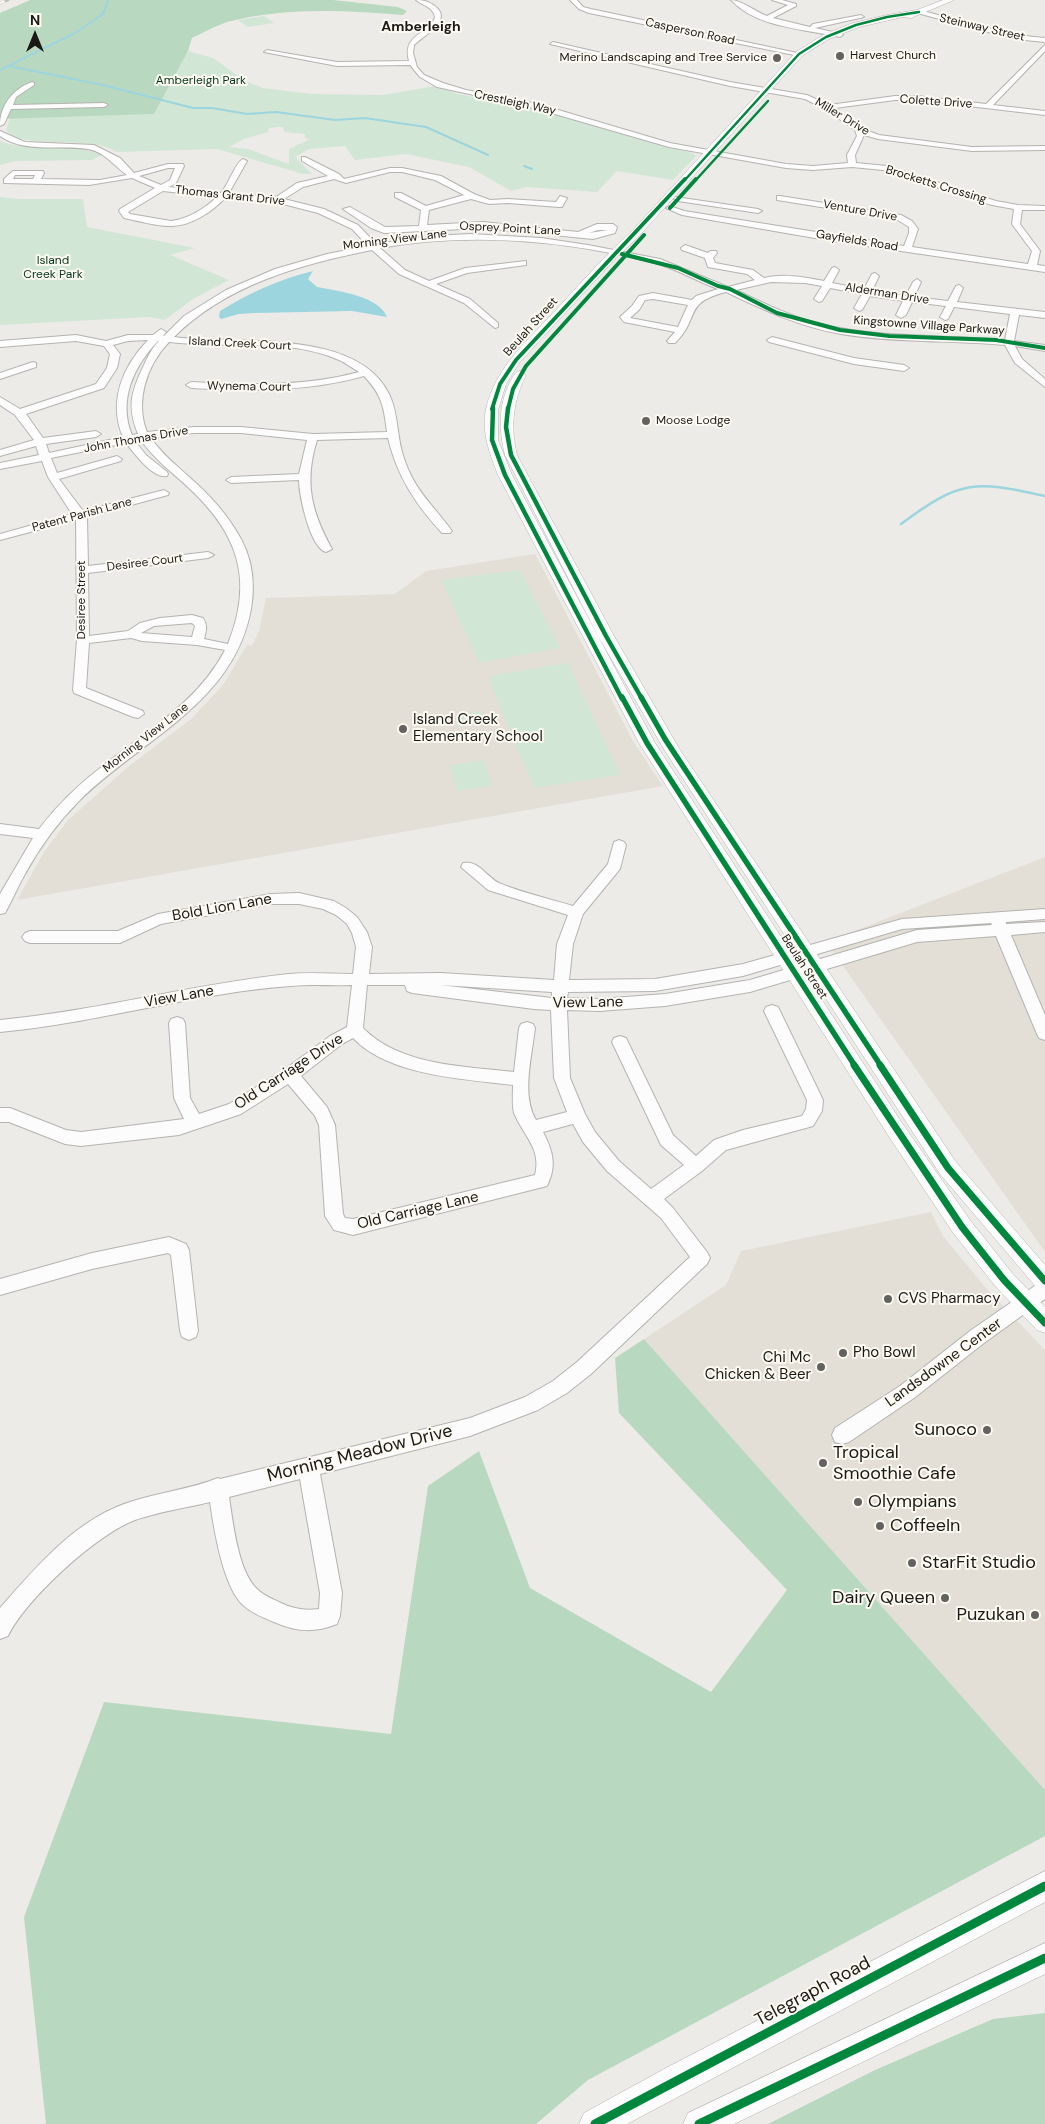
<!DOCTYPE html>
<html>
<head>
<meta charset="utf-8">
<style>
  body { margin:0 }
  #map { position:relative; width:1045px; height:2124px; overflow:hidden; background:#edebe8; font-family:"DM Sans",sans-serif }
  canvas { display:block }
  .north { position:absolute; left:10px; top:10px; width:50px; height:50px; -webkit-text-stroke:4px #fdfaf2; paint-order:stroke; rotate:0deg; font-size:14px; font-weight:700; line-height:20px; text-align:center; color:#1a1916 }
  .north::after { content:''; display:block; margin:auto; width:18px; height:22px; background:#1a1916; clip-path:polygon(50% 0,100% 100%,50% 72%,0 100%) }
</style>
</head>
<body>
<div id="map">
<canvas width="1045" height="2124"></canvas>
<div class="north">N</div>
</div>
<script>
const context = document.querySelector('canvas').getContext('2d');
context.lineJoin = 'round';
function fill(path, color) {
  context.fillStyle = color;
  context.fill(path, 'evenodd');
}
function trace(path, color, width, dash) {
  context.strokeStyle = color;
  context.lineWidth = width;
  context.lineCap = dash ? 'butt' : 'round';
  context.setLineDash(dash || []);
  context.stroke(path);
}
function drawText(font, color, halo, rows, align = 'center') {
  context.font = font + ' "DM Sans",sans-serif';
  context.lineWidth = 4;
  context.setLineDash([]);
  context.textBaseline = 'middle';
  context.strokeStyle = halo;
  context.fillStyle = color;
  for (const [text, x, y, turn = 0] of rows) {
    context.save();
    context.translate(x, y);
    context.rotate((+turn || 0) * Math.PI / 180);
    context.textAlign = isNaN(turn) ? turn : align;
    if (halo) context.strokeText(text, 0, 0);
    context.fillText(text, 0, 0);
    context.restore();
  }
}
const built = new Path2D(`
  M535 554 634 743 663 786 17 900 44 852 68 820 128 767 191 719 223 685 247 645 252 646 259 631 266 598 395 594 426 571Z
  M1045 857V1252L826 942Z
  M931 1212 943 1236 986 1288 1045 1350V1790L644 1339 726 1285 741 1251Z`);
const green = new Path2D(`
  M264 16 274 23 248 27 238 20Z
  M188 51 213 58 245 81 263 88 312 94 383 95 435 86 458 94 536 109 662 146 692 153 696 156 673 180 617 171 597 192 526 187 511 191 469 167 406 154 355 160 345 146 309 149 295 157 312 174H303L217 149 117 152C88 134 22 151 6 130L10 118 154 114ZM277 127H283L284 132 305 134V138L310 139 289 149V164L248 149 229 147 244 139 268 132 269 128Z
  M0 141C32 154 70 140 101 155L92 160 15 161 0 165Z
  M0 197 19 199H83L87 227 195 248 170 255 229 280 193 299 165 320 149 317 0 325Z
  M520 570 560 648 479 663 441 580Z
  M568 663 620 775 534 788 489 680 494 675Z
  M482 711 486 722 459 727 455 716Z
  M484 760 492 786 457 791 449 765Z`);
const forest = new Path2D(`
  M30 0H333L398 7 407 11 403 15C346 10 283 7 227 22 215 26 203 33 192 38L188 51 154 114 0 119V13Z
  M644 1339 1045 1790V1836L588 2080 536 2124H46L24 1917 104 1702 391 1734 428 1486 479 1451 530 1588 711 1692 787 1590 619 1413 615 1358Z
  M1045 2013V2124H768L875 2070 993 2019Z`);
const water = new Path2D(`
  M313 271 308 279 317 287C338 291 379 296 387 317L352 311 255 313 239 314 221 319 219 317 220 311C249 293 280 279 313 271Z`);
const streamFar1 = new Path2D(`
  M9 66 103 85 193 108H212L247 114 276 112 335 120 365 118 426 127 488 155
  M0 70 75 33 103 14 108 0
  M524 166 532 169`);
const stream = new Path2D(`
  M901 524C960 480 974 480 1045 496`);
const minor = new Path2D(`
  M416 0C425 0 431 2 438 9 450 22 422 37 414 45L413 53 417 67 424 75 443 83 466 90 538 104 670 143 786 164 813 166 848 163 847 155 857 136 855 130 825 109 805 99 730 86 550 44 553 42 730 82 807 95 829 105 895 96H917L986 104 1045 45V51L993 105 1045 111V115L917 100H895L835 108 866 130 879 135 972 147 1045 146V150L972 151 878 139 864 135 855 155 856 163 887 166 996 201 1018 205 1045 206V210H1022L1020 224 1040 251 1037 265 1045 266V272L832 241 682 215 666 208 670 206 684 211 904 246 909 233V227L896 219 777 200V196H780L901 215 912 221 918 229 912 247 1028 264 1032 251 1012 224 1014 209 992 205 883 170 852 167 813 170 786 168 669 147 534 108 437 87 420 77 410 65 337 66 264 52 267 50 337 62 409 61C402 35 425 36 435 18 434 7 423 6 416 0Z
  M570 0H577L583 7 591 9 802 54 799 56 589 13 579 9Z
  M731 0C741 0 756 12 767 16L788 5 772 0H782L796 4V6L773 18 810 27 813 24 861 15 864 17 815 28 842 34 843 35 840 37C805 29 757 28 731 0Z
  M919 10 1015 35 1045 38V42L1015 39 917 13 916 12Z
  M32 82 34 83V85L16 97 13 105 104 103 108 105 104 107 11 109 4 124 0 126C0 105 13 89 32 82Z
  M0 131 25 142 94 145 120 158 134 173 168 164H183L184 166 176 183 169 187 221 193C228 185 236 162 243 159L247 161 229 193 276 197 297 183 328 176 302 161V157H305L339 174 344 179 390 168H402L441 176 474 194 490 200 508 199 556 202 560 196 567 198 562 207H559L508 203 489 204 471 199 429 210 427 225 483 222 578 232 597 224H613L617 227 615 233 593 239 483 228 384 233 371 228 343 209 350 207 385 227 419 226 421 210 395 197V193H401L426 206 464 195 435 180 402 172H390L346 183 334 179 303 187 284 199 324 209 358 225 376 244 430 236 471 234 541 238 588 245 660 259 728 287 755 280 747 274 708 267 705 258 682 250 681 248 685 245 708 253 710 251H716L717 253 713 258 715 263 753 270 764 278C783 273 805 277 824 281L832 268 835 267 839 270 832 283 864 289 872 274 875 273 879 276 872 291 906 296 913 282 917 279 921 282 914 297 948 301 956 286 959 285 963 288 957 302 1045 312V318L1019 315 1014 341 1045 345V351L1015 346 1022 359 1045 379V387L1015 363 1005 345C951 340 895 343 841 334 800 327 764 310 726 292 682 303 701 318 675 343H669L667 341 675 332 624 322 620 317 632 306 639 296 653 293 692 300 696 296 718 289C696 281 677 269 655 263 566 240 470 232 380 248L405 270 429 281 465 268 526 261V265L467 273 436 284 470 299 498 323V327L495 328 464 303 399 274 372 250C301 264 226 285 174 337 235 345 359 327 390 396 398 414 397 434 402 452 413 490 430 501 452 531L450 533H442C416 505 397 476 388 438L317 440C304 482 311 511 332 549L326 552C310 548 299 495 299 480L231 483 226 480 231 477 299 474 307 440 241 433H194L151 438C161 453 175 464 188 476 209 494 228 515 241 539 253 561 255 586 251 609 234 703 142 739 80 800 58 822 39 848 24 876 17 888 12 901 5 913L0 914V894L33 838 0 834V824L39 829C58 804 80 783 104 765 148 730 198 702 225 650L197 645 142 641 131 638 89 643 86 688 143 711 144 714 138 718 133 717 74 693 73 690 77 640 76 520 0 540V534L72 514 48 477 42 461 0 469V463L39 455 36 446 0 456V450L34 440 15 415 0 405V397L20 409 96 384 107 368 110 354 104 346 76 341 0 347V341L76 335 106 341 128 335H153L161 329 166 332 163 336H164L184 316 226 290 275 269 327 254 368 246 352 229 318 213 279 203 274 204 270 202 225 198C213 211 190 227 170 226 156 226 139 221 124 218L119 211 120 209 155 188 132 178 89 185 4 183V179L13 171H43L44 173 41 179 100 180 127 175C114 166 105 152 88 149 59 144 26 154 0 136ZM168 168H175L170 180 161 185 139 176ZM15 175H35L33 179H13ZM163 191 217 197C204 209 188 219 171 221L130 214 128 212ZM598 230H608L589 233ZM771 282 805 283 822 286 814 299 819 302 822 301 830 288 862 294 854 308 859 311 862 310 870 296 903 301 896 315 901 318 906 315 912 302 946 306 940 317 945 320 948 319 954 307 1010 314 1005 340C944 334 881 339 821 324 791 317 764 303 736 290ZM653 299 688 305 678 327 630 318 639 310 645 300ZM148 340C122 367 108 402 123 437L49 453 46 444 96 437 101 434 96 431 43 438 26 414 104 388 117 368 120 354 113 345 128 341ZM158 341H159C151 349 148 357 143 367 131 392 127 407 138 434L132 435C118 401 133 367 158 341ZM169 342C224 349 287 337 339 360 346 363 352 368 359 372 304 387 248 385 191 382L186 385 191 388C250 391 307 392 364 376 382 395 384 407 387 432L313 434 241 427H194L147 432C135 402 146 366 169 342ZM141 440C154 459 173 473 190 489 238 534 254 580 228 644L204 639C206 631 208 626 203 618L192 615 160 618 140 623 128 631 89 636 88 573 208 558 214 555 208 552 88 566 87 517 168 495 169 493 164 490 83 511 59 479 121 461 122 459 117 456 57 473 51 458 126 443C134 453 153 479 167 476L168 474 167 472 146 455 135 441ZM192 623 195 626 192 637 141 633 154 626Z
  M675 197 758 209 762 211 758 213 678 201 674 199Z
  M772 337 854 358 904 365 909 368 904 371 854 364 769 342 767 340Z
  M33 362 36 363V367L0 379V373Z
  M619 840 624 842 626 845 620 869 583 914 573 944 569 980 655 979 743 964 902 919 1045 909V919L1006 922V924L1045 922V932L1011 935 1045 1015V1040L1039 1038 1037 1034 996 936 917 942 750 992 665 1006 599 1011 567 1010 570 1078 585 1114 595 1132 619 1161 651 1189 684 1165 661 1145 612 1042 614 1038 620 1036 626 1038 673 1135 696 1156 714 1140 743 1130 802 1116 806 1109 807 1100 764 1011 766 1007 772 1005 778 1007 780 1011 823 1100 822 1111 813 1126 726 1150 702 1171 664 1199 673 1208 707 1252 710 1258 707 1264 591 1374 567 1393 538 1410 470 1436 320 1474 342 1593 340 1616 337 1624C314 1633 297 1632 274 1622 264 1618 252 1613 244 1606 223 1588 214 1529 210 1502 185 1508 158 1512 135 1520 97 1534 25 1600 8 1636L0 1639V1608C37 1566 78 1517 133 1501 161 1492 191 1489 218 1478L220 1479 470 1418 525 1397 553 1381 577 1362 690 1257 661 1218 607 1171 583 1142 573 1124 543 1132C553 1151 557 1166 547 1186L353 1235 334 1230 325 1216 319 1125 315 1116 288 1084 241 1114 179 1135 81 1146 65 1144 9 1122H0V1108H10L66 1130 81 1132 184 1119 174 1098 169 1023 171 1019 177 1017 183 1019 185 1023 190 1098 199 1114 229 1104 284 1070 330 1036 347 1027 352 985C331 986 311 984 291 986 193 993 98 1023 0 1032V1020C97 1011 192 984 289 974 310 972 332 974 353 974L356 947 352 933 347 924 336 915 323 909 299 904H271L161 924 120 943H30L25 941 22 937 25 933 30 931H118L158 914 271 894 299 893 334 901 346 908 357 917 367 932 372 947 369 974 441 973 554 980 557 944 568 915 488 890 461 867 463 863C477 859 487 877 499 883 520 892 550 899 573 906L608 864 614 842ZM991 923 992 925 917 930 750 980 665 994 599 999 567 998 568 992 655 991 743 976 902 929ZM367 985H405L407 991 412 993 534 1009 551 1010 554 1078 567 1112 536 1120C521 1095 532 1056 535 1028L533 1024 527 1022 521 1024 519 1028 514 1072C464 1066 400 1066 363 1028ZM440 985 552 992V998ZM353 1038C389 1076 464 1079 513 1085 513 1093 512 1105 514 1113 523 1135 542 1149 535 1175L353 1219 345 1218 343 1214 335 1125 327 1107 301 1076 342 1044ZM300 1479 320 1593 319 1609C306 1611 293 1609 281 1603 273 1599 264 1596 257 1589 238 1571 233 1523 229 1497Z
  M169 1237 186 1244 189 1250 198 1331 196 1337 189 1340 182 1337 180 1331 171 1255 168 1253 92 1269 0 1295V1279L92 1253Z
  M1045 1281V1299L984 1343 914 1398 849 1442 842 1444 835 1442 832 1435 835 1428 900 1386 970 1331 1039 1283Z`);
const major = new Path2D(`
  M943 0H954L911 18 903 17 859 27 829 39 802 56 640 235 616 258 520 362 506 384 498 410V440L512 475 655 743 902 1123 970 1220 1012 1273 1045 1307V1333L1037 1330 996 1287 954 1234 888 1135 639 743 498 475C490 454 481 432 486 409 495 367 530 338 558 308 582 281 606 255 632 231L796 52 823 35 853 23 887 15 917 10Z
  M520 371 526 375C513 401 510 426 517 455L614 636 680 750 956 1162 1045 1265V1291L1037 1288 940 1174 665 751 598 636 505 455C499 430 498 406 510 382 513 377 514 373 520 371Z
  M1045 1871V1902L627 2124H579L584 2113 666 2068Z
  M1045 1943V1974L734 2124H683L688 2113Z`);
const rail = new Path2D(`
  M0 3 8 0`);
const cyclewayFar5 = new Path2D(`
  M684 181 799 54 826 37 856 25 887 17 919 12
  M695 181 768 101`);
const cyclewayFar4 = new Path2D(`
  M670 208 696 179
  M622 254 678 268 718 286 730 289 777 313 840 330 889 336 996 340 1045 348
  M492 409 500 384 516 360 685 179
  M508 409 513 389 526 366 644 235`);
const cyclewayFar3 = new Path2D(`
  M493 408 492 440 505 475 622 699
  M508 408 506 427 511 455 606 636 642 699`);
const cyclewayFar2 = new Path2D(`
  M622 697 647 743 855 1066
  M641 697 665 739 881 1066`);
const cyclewayFar1 = new Path2D(`
  M854 1065 962 1227 1004 1280 1045 1323
  M880 1065 948 1168 1045 1281`);
const cycleway = new Path2D(`
  M595 2124 1045 1886
  M699 2124 1045 1958`);
const markers = [
  [840,56,5,"#646260"],
  [777,58,5,"#646260"],
  [646,421,5,"#646260"],
  [403,729,5,"#646260"],
  [888,1299,5,"#646260"],
  [843,1353,5,"#646260"],
  [821,1367,5,"#646260"],
  [987,1430,5,"#646260"],
  [823,1463,5,"#646260"],
  [858,1502,5,"#646260"],
  [880,1526,5,"#646260"],
  [912,1563,5,"#646260"],
  [945,1598,5,"#646260"],
  [1035,1615,5,"#646260"]
];
const farStreetnames = [
  ["Steinway Street",982,28,13],
  ["Casperson Road",690,32,12],
  ["Colette Drive",936,102,4],
  ["Crestleigh Way",515,103,12],
  ["Miller Drive",842,117,31],
  ["Brocketts Crossing",936,185,17],
  ["Thomas Grant Drive",230,196,6],
  ["Venture Drive",860,211,10],
  ["Osprey Point Lane",510,229,3],
  ["Morning View Lane",395,240,-7],
  ["Gayfields Road",857,241,9],
  ["Alderman Drive",887,294,9],
  ["Kingstowne Village Parkway",929,326,4],
  ["Beulah Street",531,327,-48],
  ["Island Creek Court",240,344,3],
  ["Wynema Court",249,387,1],
  ["John Thomas Drive",136,440,-10],
  ["Patent Parish Lane",82,515,-15],
  ["Desiree Court",145,563,-7],
  ["Desiree Street",82,600,-90],
  ["Morning View Lane",146,738,-38],
  ["Beulah Street",804,967,57]
];
const farPoinames = [
  ["Harvest Church",850,56],
  ["Merino Landscaping and Tree Service",767,58,"right"],
  ["Moose Lodge",656,421]
];
const farParknames = [
  ["Amberleigh Park",201,81],
  ["Island",53,261],
  ["Creek Park",53,275]
];
const farNeighbourhoodnames = [
  ["Amberleigh",421,27]
];
const poiNames = [
  ["Island Creek",413,720],
  ["Elementary School",413,737],
  ["CVS Pharmacy",898,1299],
  ["Pho Bowl",853,1353],
  ["Chi Mc",811,1358,"right"],
  ["Chicken & Beer",811,1375,"right"]
];
const streetNames = [
  ["Bold Lion Lane",222,908,-10],
  ["View Lane",179,997,-10],
  ["View Lane",588,1003,-1],
  ["Old Carriage Drive",289,1072,-33],
  ["Old Carriage Lane",418,1211,-13],
  ["Landsdowne Center",944,1363,-36]
];
const nearPoinames = [
  ["Sunoco",977,1430,"right"],
  ["Tropical",833,1453],
  ["Smoothie Cafe",833,1474],
  ["Olympians",868,1502],
  ["CoffeeIn",890,1526],
  ["StarFit Studio",922,1563],
  ["Dairy Queen",935,1598,"right"],
  ["Puzukan",1025,1615,"right"]
];
const nearStreetnames = [
  ["Morning Meadow Drive",360,1454,-14],
  ["Telegraph Road",813,1992,-28]
];
fill(built, '#e3dfd6');
fill(green, '#d1e6d5');
fill(forest, '#b9d8c0');
fill(water, '#9cd5de');
trace(streamFar1, '#9cd5de', 2);
trace(stream, '#9cd5de', 2.5);
trace(minor, '#b5b3b0', 2);
trace(major, '#b5b3b0', 1);
fill(minor, '#fcfcfc');
fill(major, '#fcfcfc');
trace(rail, '#bebebe', 2.5);
trace(rail, '#fdfaf2', 2, [5]);
trace(cyclewayFar5, '#00873e', 2.5);
trace(cyclewayFar4, '#00873e', 4);
trace(cyclewayFar3, '#00873e', 4.5);
trace(cyclewayFar2, '#00873e', 5.5);
trace(cyclewayFar1, '#00873e', 7);
trace(cycleway, '#00873e', 9);
for (const [x, y, r, color] of markers) {
  const dot = new Path2D();
  dot.arc(x, y, r, 0, 2 * Math.PI);
  context.fillStyle = color;
  context.fill(dot);
  trace(dot, '#fdfaf2', 2);
}
drawText('12px', '#1a1916', '#fdfaf2', farStreetnames);
drawText('12px', '#1a1916', '#fdfaf2', farPoinames, 'left');
drawText('12px', '#04331a', '#fdfaf2', farParknames);
drawText('bold 14px', '#1a1916', '#fdfaf2', farNeighbourhoodnames);
drawText('15px', '#1a1916', '#fdfaf2', poiNames, 'left');
drawText('15px', '#1a1916', '#fdfaf2', streetNames);
drawText('18px', '#1a1916', '#fdfaf2', nearPoinames, 'left');
drawText('18px', '#1a1916', '#fdfaf2', nearStreetnames);
</script>
</body>
</html>
